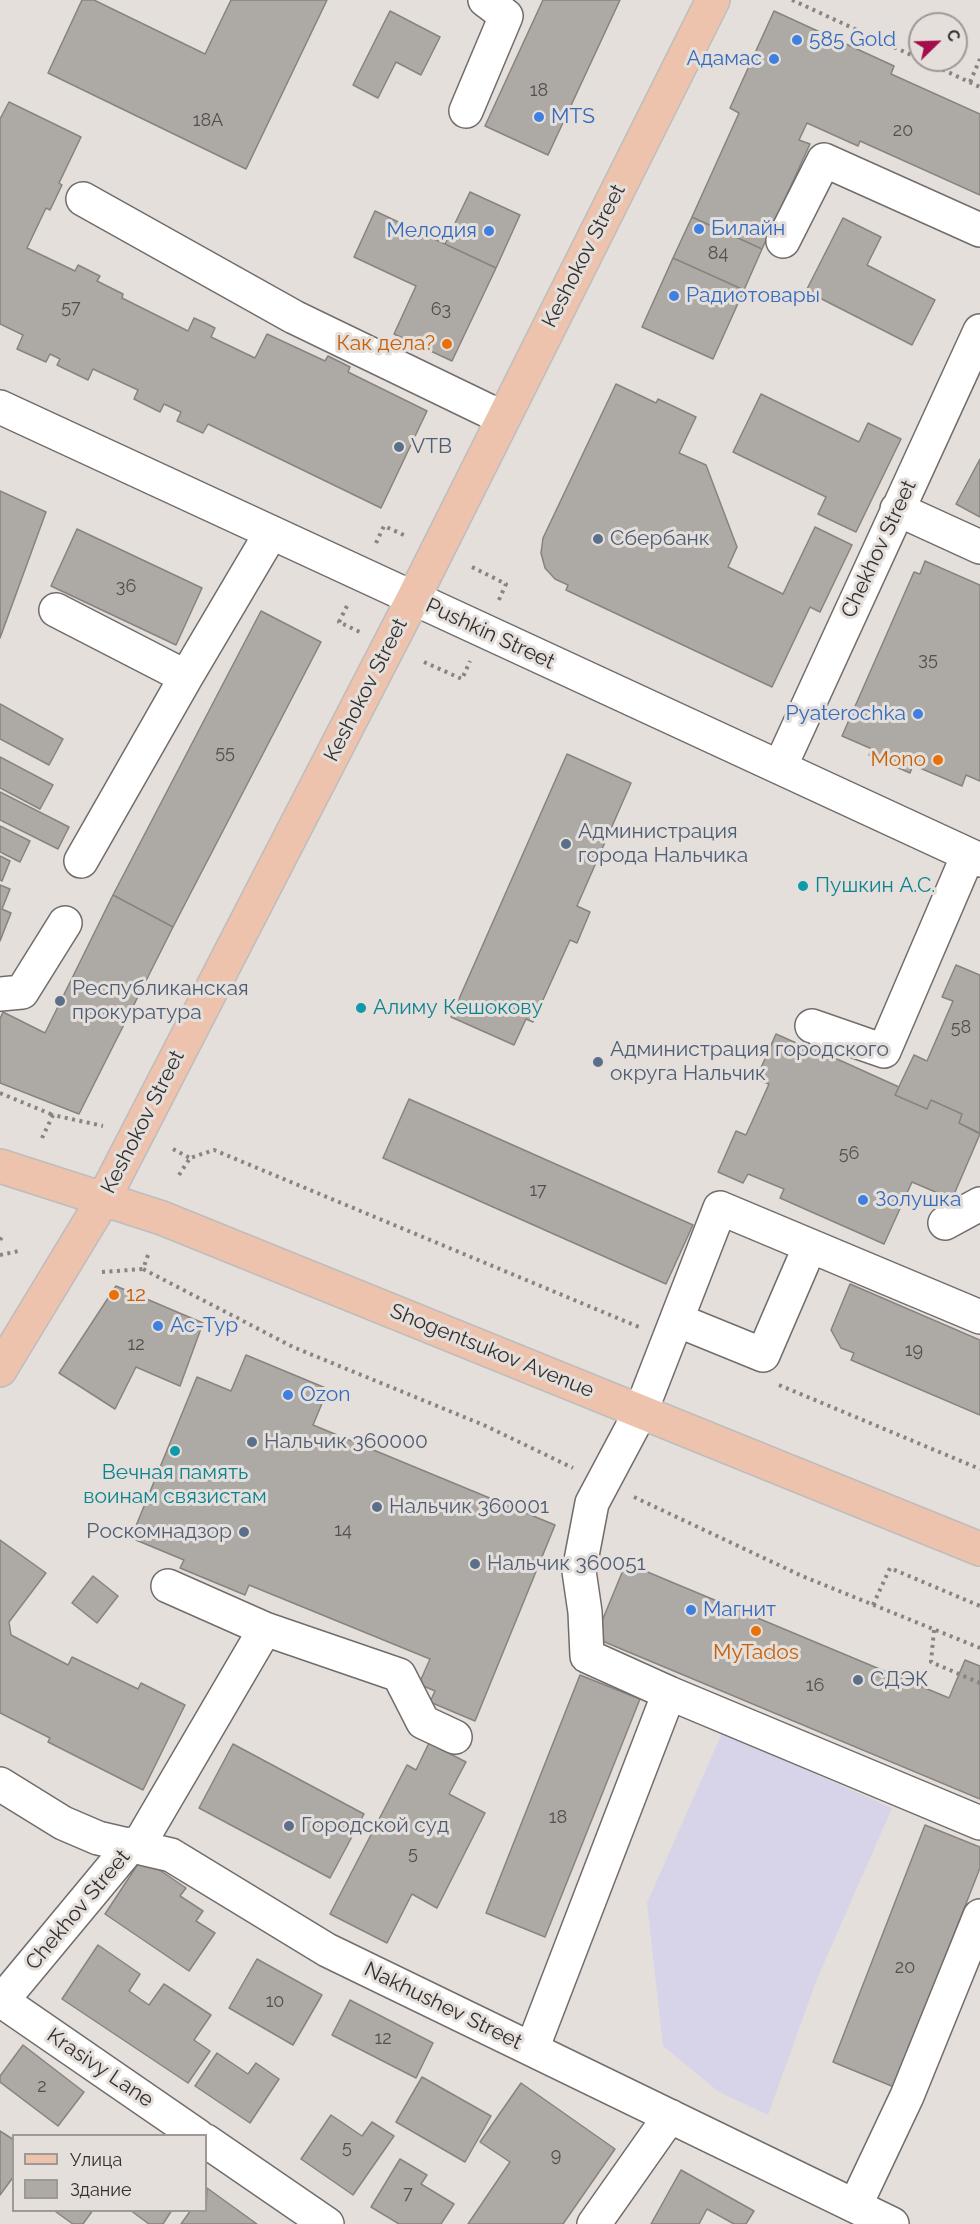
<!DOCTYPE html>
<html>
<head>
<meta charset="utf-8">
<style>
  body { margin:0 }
  #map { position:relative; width:980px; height:2224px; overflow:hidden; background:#e5dfdc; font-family:Raleway,sans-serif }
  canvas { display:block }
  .legend { position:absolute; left:12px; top:2134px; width:195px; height:78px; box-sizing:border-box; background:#e5dfdc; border:2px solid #9e9997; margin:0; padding:8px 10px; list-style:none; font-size:18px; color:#333130 }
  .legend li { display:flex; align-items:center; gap:12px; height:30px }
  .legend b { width:30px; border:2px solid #9e9997 }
  .north { position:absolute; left:908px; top:12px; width:60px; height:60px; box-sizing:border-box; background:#e5dfdc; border:2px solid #9e9997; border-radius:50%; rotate:67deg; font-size:16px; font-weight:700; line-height:24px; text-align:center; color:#333130 }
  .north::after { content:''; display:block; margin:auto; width:21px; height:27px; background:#a30d4b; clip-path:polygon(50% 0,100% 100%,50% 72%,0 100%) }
</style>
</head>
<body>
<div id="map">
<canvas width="980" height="2224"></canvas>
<ul class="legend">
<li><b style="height:8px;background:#eec3ae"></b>Улица</li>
<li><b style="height:16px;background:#ada9a4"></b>Здание</li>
</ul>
<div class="north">С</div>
</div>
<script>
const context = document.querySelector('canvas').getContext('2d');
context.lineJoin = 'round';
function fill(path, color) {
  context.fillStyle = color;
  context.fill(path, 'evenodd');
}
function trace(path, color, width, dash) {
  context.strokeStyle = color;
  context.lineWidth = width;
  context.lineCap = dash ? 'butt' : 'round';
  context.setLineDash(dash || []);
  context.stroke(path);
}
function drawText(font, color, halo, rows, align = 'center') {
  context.font = font + ' Raleway,sans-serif';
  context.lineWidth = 6;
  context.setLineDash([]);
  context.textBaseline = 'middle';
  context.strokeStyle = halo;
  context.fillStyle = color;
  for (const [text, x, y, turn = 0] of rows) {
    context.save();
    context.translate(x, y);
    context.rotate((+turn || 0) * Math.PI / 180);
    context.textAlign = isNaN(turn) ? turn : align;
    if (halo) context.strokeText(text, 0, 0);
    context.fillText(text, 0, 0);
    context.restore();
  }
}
const industrial = new Path2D(`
  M722 1733 892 1808 817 1979 768 2115 719 2092 663 2046 647 1903Z`);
const building = new Path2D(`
  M82 0H94L205 54 231 0H327L246 169 48 73Z
  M543 0H620L548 155 485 126Z
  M390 11 440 37 421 75 396 62 378 98 353 85Z
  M774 11 894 66 891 74 980 114V195L860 141 858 146 807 123 799 140 810 144 762 249 692 217 739 113 730 108Z
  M9 102 81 137 59 183 62 185 50 210 46 208 27 248 75 271 78 265 100 276 97 281 123 294 122 298 188 331 194 318 205 323 215 328 211 337 255 358 267 334 325 361 328 356 350 367 348 372 427 411 381 508 208 424 203 433 177 421 181 412 164 404 160 412 134 399 138 390 93 369 88 380 57 365 60 359 50 354 46 362 17 349 23 335 0 324V119Z
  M470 192 520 215 496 268 445 244Z
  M375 211 496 268 452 361 394 334 416 286 354 257Z
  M692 217 762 249 744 290 673 258Z
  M843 218 881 237 867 265 935 300 912 345 806 291Z
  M673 258 744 290 713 359 642 327Z
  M616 384 656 403 658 399 696 417 679 453 706 465 737 547 728 567 783 594 815 527 852 545 820 612 810 607 772 687 566 590 568 585 555 579 545 568 541 553 543 538Z
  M761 394 859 442 868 423 901 439 856 532 818 514 826 497 733 452Z
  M980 459V517L956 504Z
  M0 491 46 512 0 638Z
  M77 529 202 588 176 645 51 586Z
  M925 561 980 585V781L966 775 962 786 913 765 910 773 869 755 872 749 842 736 914 572 920 574Z
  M261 611 321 642 173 927 113 895Z
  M0 704 63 739 49 765 0 739Z
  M567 754 631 783 577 906 590 912 577 943 570 940 533 1022 526 1019 514 1045 451 1017Z
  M0 757 53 785 40 809 0 788Z
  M0 792 69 827 58 849 0 820Z
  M0 826 30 841 20 862 0 852Z
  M0 856 10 861 2 881 0 880Z
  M0 885 10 889 2 909 11 913 0 941Z
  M113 895 173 927 79 1114 0 1083V1019L3 1012 45 1033Z
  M956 965 980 975V1133L959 1123 962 1114 931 1100 927 1109 895 1095 914 1055 927 1061 953 1001 942 997Z
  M776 1034 803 1046 808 1037 829 1047 826 1054 899 1087 895 1095 927 1109 931 1100 962 1114 959 1123 980 1134 952 1199 912 1182 884 1244 780 1198 784 1189 748 1174 743 1183 718 1172 736 1131 746 1135 769 1084 756 1079Z
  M409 1099 693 1225 666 1284 383 1158Z
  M850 1284 980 1340V1415L851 1360 854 1353 841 1348 831 1330Z
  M116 1286 203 1323 180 1386 136 1367 115 1409 59 1373Z
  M246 1355 328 1389 313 1425 555 1525 475 1721 430 1702 435 1691 419 1684 430 1659 249 1585 245 1595 180 1568 184 1560 131 1538 197 1377 231 1391Z
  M0 1540 46 1573 9 1622 11 1635 68 1665 72 1657 138 1689 141 1683 185 1705 143 1790 48 1742 50 1738 0 1713Z
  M626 1563 949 1698 965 1660 980 1666V1799L595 1638Z
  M93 1576 118 1596 97 1623 72 1603Z
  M580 1675 640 1699 545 1937 486 1913Z
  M429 1743 466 1762 449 1794 485 1813 437 1908 412 1894 387 1943 330 1914 407 1765 416 1770Z
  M233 1744 364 1814 330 1878 199 1808Z
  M925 1825 980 1847V1868L894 2087 833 2062Z
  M142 1858 186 1888 180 1896 203 1911 196 1921 215 1933 189 1971 105 1914Z
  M98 1945 140 1974 129 1991 149 2005 164 1984 211 2015 194 2040 210 2051 188 2083 62 1999Z
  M257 1959 322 1995 293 2045 229 2008Z
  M350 2000 433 2043 416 2078 332 2035Z
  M23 2045 84 2092 58 2126 0 2082V2076Z
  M217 2053 248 2074 256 2063 279 2079 250 2123 195 2086Z
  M422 2077 491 2116 465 2162 396 2122Z
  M521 2083 615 2149 563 2224H468L510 2162 480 2142Z
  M331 2115 362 2136 372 2122 394 2136 353 2195 301 2159Z
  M0 2131 14 2140V2176L0 2195Z
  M400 2159 427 2175 421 2184 454 2204 441 2224H399L371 2207Z
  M681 2170 754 2211 746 2224H734L707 2209 699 2224H651Z
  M207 2188 257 2224H181L191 2210H206Z
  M57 2210H93L83 2224H73L56 2212Z
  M130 2210H172L163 2224H149Z`);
const path = new Path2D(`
  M792 0 920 59
  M922 60 980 87
  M970 82 980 59
  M376 543 384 526 406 536
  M472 567 506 584 498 602
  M347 606 339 622 360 632
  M424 662 462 679 470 661
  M0 1093 53 1115
  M42 1138 53 1115 103 1126
  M173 1149 190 1158
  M179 1175 190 1158 214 1150 639 1327
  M0 1240 4 1234
  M0 1255 19 1251
  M148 1255 143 1269 293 1347 486 1426 573 1468
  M102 1272 143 1269
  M779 1385 980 1469
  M634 1497 802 1576 980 1648
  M873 1605 890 1568 980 1606
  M934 1630 931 1662 980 1683`);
const minor = new Path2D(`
  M466 111 506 16 485 0
  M83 199 294 317 503 418
  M783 241 824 160 980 230
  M0 407 980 860
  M897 509 980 547
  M56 610 186 677 271 533
  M780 767 980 331
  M81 861 186 677
  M0 994 22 992 65 923
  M812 1026 884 1051 968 855
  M945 1223 980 1204
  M677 1320 763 1355 810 1246
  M265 1629 399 1675 423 1722 455 1737
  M669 1693 980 1823
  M0 1784 63 1823 98 1838 171 1855 327 1950 892 2224
  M138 1846 265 1629 168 1586
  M2 2001 198 2136
  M0 2003 132 1844
  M532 2049 669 1693 587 1656 585 1612 579 1571 592 1503 641 1411 720 1208 980 1317
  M206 2141 327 2224
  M855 2206 907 2096 980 1916
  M594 2224 670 2116`);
const major = new Path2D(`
  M0 1166 162 1218 980 1549
  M0 1370 103 1200 413 599 713 0`);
const markers = [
  [797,40,6,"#3f7fe0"],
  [774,59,6,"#3f7fe0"],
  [539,117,6,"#3f7fe0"],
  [699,229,6,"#3f7fe0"],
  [489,231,6,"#3f7fe0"],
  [674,296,6,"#3f7fe0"],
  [447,344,6,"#e8710a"],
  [399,447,6,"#5c6f8a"],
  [598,539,6,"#5c6f8a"],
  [918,714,6,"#3f7fe0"],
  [938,760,6,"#e8710a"],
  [566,844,6,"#5c6f8a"],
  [803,886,6,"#0f9aa8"],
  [60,1001,6,"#5c6f8a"],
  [361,1008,6,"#0f9aa8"],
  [598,1062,6,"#5c6f8a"],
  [863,1200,6,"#3f7fe0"],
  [114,1295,6,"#e8710a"],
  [158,1326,6,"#3f7fe0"],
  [288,1395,6,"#3f7fe0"],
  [252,1442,6,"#5c6f8a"],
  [175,1451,6,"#0f9aa8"],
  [377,1507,6,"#5c6f8a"],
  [244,1532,6,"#5c6f8a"],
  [475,1564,6,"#5c6f8a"],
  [691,1610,6,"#3f7fe0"],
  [756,1631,6,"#e8710a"],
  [858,1680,6,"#5c6f8a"],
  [289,1826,6,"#5c6f8a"]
];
const numberNames = [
  ["18",539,91],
  ["18А",208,121],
  ["20",903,131],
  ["84",718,254],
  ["57",71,308],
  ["63",441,310],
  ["36",126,587],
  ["35",928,660],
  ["55",225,753],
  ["58",961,1028],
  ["56",849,1154],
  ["17",538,1191],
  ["12",136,1345],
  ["19",914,1351],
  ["14",343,1531],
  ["16",815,1686],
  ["18",558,1818],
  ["5",413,1854],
  ["20",905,1968],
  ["10",275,2002],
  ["12",383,2039],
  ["2",42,2087],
  ["5",347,2148],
  ["9",556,2156],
  ["7",408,2194]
];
const shopNames = [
  ["585 Gold",809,40],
  ["Адамас",762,59,"right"],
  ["MTS",551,117],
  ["Билайн",711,229],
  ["Мелодия",477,231,"right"],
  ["Радиотовары",686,296],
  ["Pyaterochka",906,714,"right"],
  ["Золушка",875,1200],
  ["Ас-Тур",170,1326],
  ["Ozon",300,1395],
  ["Магнит",703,1610]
];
const streetNames = [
  ["Keshokov Street",584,256,-63],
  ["Chekhov Street",879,549,-65],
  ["Pushkin Street",490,634,25],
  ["Keshokov Street",366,690,-63],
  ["Keshokov Street",143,1122,-63],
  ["Shogentsukov Avenue",492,1351,22],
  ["Chekhov Street",78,1910,-50],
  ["Nakhushev Street",443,2006,26],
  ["Krasivy Lane",100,2068,34]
];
const foodNames = [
  ["Как дела?",435,344],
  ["Mono",926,760],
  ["12",126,1295,"left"],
  ["MyTados",756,1653,"center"]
];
const serviceNames = [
  ["VTB",411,447],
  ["Сбербанк",610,539],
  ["Администрация",578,832],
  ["города Нальчика",578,856],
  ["Республиканская",72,989],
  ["прокуратура",72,1013],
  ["Администрация городского",610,1050],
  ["округа Нальчик",610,1074],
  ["Нальчик 360000",264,1442],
  ["Нальчик 360001",389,1507],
  ["Роскомнадзор",232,1532,"right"],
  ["Нальчик 360051",487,1564],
  ["СДЭК",870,1680],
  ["Городской суд",301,1826]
];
const cultureNames = [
  ["Пушкин А.С.",815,886],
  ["Алиму Кешокову",373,1008],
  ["Вечная память",175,1473,"center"],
  ["воинам связистам",175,1497,"center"]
];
fill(industrial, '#d7d3e9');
fill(building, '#ada9a4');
trace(building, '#87837f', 1.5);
trace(minor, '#726c6a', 36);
trace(major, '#bebdbd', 36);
trace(path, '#888482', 4, [3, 4.5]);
trace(minor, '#fff', 33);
trace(major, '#eec3ae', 33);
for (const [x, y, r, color] of markers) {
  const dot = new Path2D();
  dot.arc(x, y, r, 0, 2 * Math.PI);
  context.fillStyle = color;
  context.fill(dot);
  trace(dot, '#e5dfdc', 2);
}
drawText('18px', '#524f4d', null, numberNames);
drawText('21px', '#366cbe', '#e5dfdc', shopNames, 'left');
drawText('21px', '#333130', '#e5dfdc', streetNames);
drawText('21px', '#c56008', '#e5dfdc', foodNames, 'right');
drawText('21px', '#4e5e75', '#e5dfdc', serviceNames, 'left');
drawText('21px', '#0d838f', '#e5dfdc', cultureNames, 'left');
</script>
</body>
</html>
